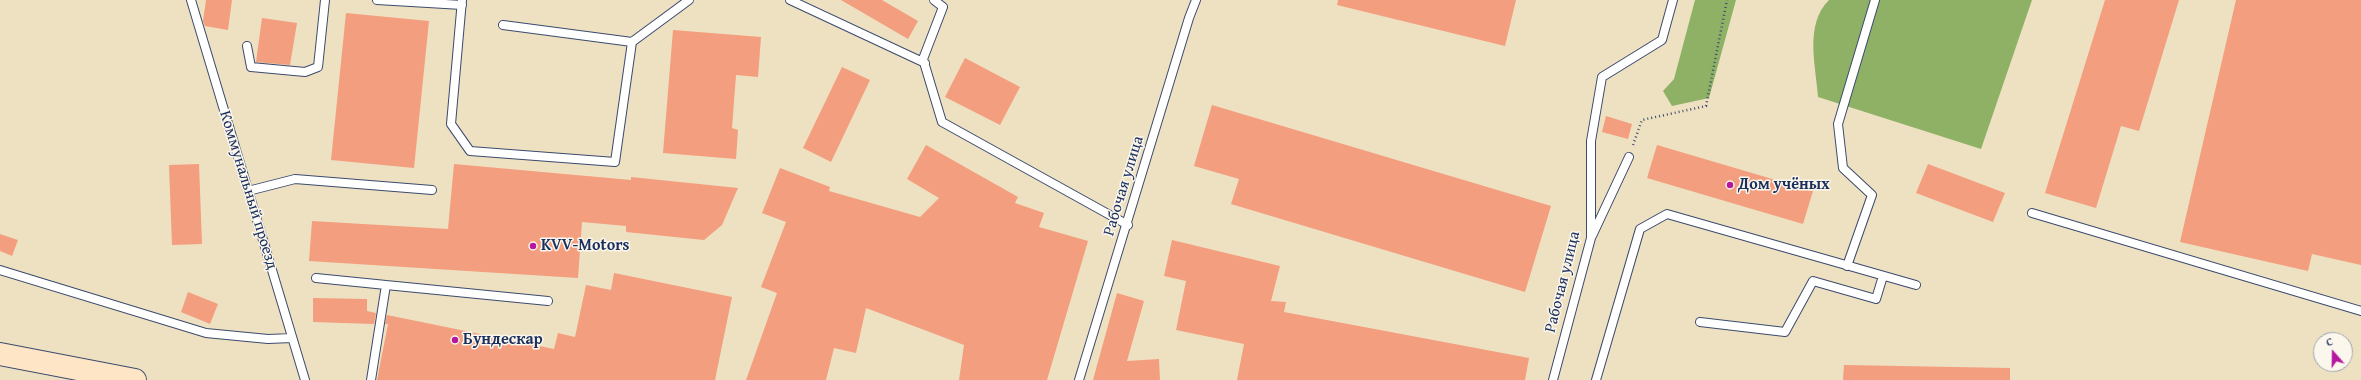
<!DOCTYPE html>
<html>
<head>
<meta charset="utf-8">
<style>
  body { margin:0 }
  #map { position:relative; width:2361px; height:380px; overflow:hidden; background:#eee1c1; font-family:"Gentium Book Plus",serif }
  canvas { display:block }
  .north { position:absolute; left:2313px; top:332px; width:40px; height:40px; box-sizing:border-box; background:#fbf7ec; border:1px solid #a1a7b3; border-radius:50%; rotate:340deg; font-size:11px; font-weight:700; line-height:16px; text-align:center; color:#1b2f5e }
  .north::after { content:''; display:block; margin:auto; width:14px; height:18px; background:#b5179e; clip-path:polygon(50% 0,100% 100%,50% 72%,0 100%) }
</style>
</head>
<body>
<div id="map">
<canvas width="2361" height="380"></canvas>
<div class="north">С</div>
</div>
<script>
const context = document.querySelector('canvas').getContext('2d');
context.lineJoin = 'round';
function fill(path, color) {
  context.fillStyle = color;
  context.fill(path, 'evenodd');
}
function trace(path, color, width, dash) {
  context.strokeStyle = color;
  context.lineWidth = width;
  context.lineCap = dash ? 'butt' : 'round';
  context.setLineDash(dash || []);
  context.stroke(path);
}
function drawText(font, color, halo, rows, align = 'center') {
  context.font = font + ' "Gentium Book Plus",serif';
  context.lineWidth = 3;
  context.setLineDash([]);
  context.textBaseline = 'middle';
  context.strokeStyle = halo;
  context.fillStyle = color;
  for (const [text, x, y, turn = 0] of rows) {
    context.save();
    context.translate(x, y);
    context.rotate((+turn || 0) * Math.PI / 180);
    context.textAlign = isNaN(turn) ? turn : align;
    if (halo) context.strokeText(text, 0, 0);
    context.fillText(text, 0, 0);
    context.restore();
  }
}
const forest = new Path2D(`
  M1695 0H1736L1709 98 1672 106 1663 91 1674 79Z
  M1829 0H2032L1981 149 1818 97C1816 66 1804 25 1829 0Z`);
const building = new Path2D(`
  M206 0H232L228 30 205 26 203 21Z
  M841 0H882L918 21 908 39Z
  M1338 0H1516L1505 46 1337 5Z
  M2105 0H2179L2139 131 2121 126 2096 208 2045 193Z
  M2236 0H2361V265L2312 254 2308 271 2180 242Z
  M346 13 429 21 414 168 331 160Z
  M262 18 297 23 290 65 256 62Z
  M673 30 761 37 758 77 736 75 732 128 738 130 736 159 663 153Z
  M965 58 1020 87 1000 125 945 97Z
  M842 67 870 80 831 162 803 148Z
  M1212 105 1551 206 1525 292 1231 204 1239 179 1194 166Z
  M1606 116 1632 124 1628 139 1602 132Z
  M926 145 1018 197 1015 203 1044 213 1039 227 1088 241 1047 380H959L964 345 866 308 856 353 834 348 826 380H746L777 293 761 287 786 222 762 213 780 168 830 187 829 191 920 217 939 198 907 179Z
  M1657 145 1813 191 1803 224 1647 178Z
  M199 164 202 244 172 245 169 165Z
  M454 164 631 180V177L738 188 722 225 704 240 626 232V226L582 222 578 278 309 261 312 221 448 229Z
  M1928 164 2005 193 1993 222 1916 193Z
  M0 234 18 240 12 256 0 251Z
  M1172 240 1280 266 1271 301 1286 302 1284 312 1529 358 1525 380H1237L1244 344 1176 330 1186 281 1164 276Z
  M614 273 732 297 715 380H377L388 324H385L387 315 554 349 558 333 575 337 586 285 611 290Z
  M188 292 218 304 210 324 181 312Z
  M1117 293 1144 301 1127 361 1159 359 1160 380H1093Z
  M313 298 367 299V311L376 313 374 324 313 322Z
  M1844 365 2010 368V380H1843Z`);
const path = new Path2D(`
  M1633 145 1642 120 1706 106 1727 0`);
const lane = new Path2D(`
  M191 0 305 380
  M377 0 462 5
  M462 0 451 124 470 151 615 162 632 42 689 0
  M790 0 925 63
  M934 0 943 7 923 59 942 122 1128 225
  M503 25 632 42
  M247 46 251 67 305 72 318 67 325 0
  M248 191 295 179 432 190
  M2032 213 2361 311
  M1592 236 1629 157
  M1847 266 1872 195 1843 168 1838 124 1875 0
  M0 270 206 333 268 339 292 338
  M316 278 386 285
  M1700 322 1785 332 1813 281 1876 299 1883 276
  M371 380 386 285 548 301
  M1079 380 1189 18 1196 0
  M1553 380 1591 238V141L1602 77 1662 40 1673 0
  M1596 380 1640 229 1667 214 1916 285`);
const secondary = new Path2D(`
  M0 354 135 380`);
const markers = [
  [1730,185,4,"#b5179e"],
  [533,246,4,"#b5179e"],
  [455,340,4,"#b5179e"]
];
const poiNames = [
  ["Дом учёных",1738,185],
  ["KVV-Motors",541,246],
  ["Бундескар",463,340]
];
const streetNames = [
  ["Рабочая улица",1124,186,-73],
  ["Коммунальный проезд",248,190,73],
  ["Рабочая улица",1563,282,-76]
];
fill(forest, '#8eb166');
fill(building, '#f29e7f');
trace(lane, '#3b4a6d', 10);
trace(secondary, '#3b4a6d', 24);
trace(path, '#3b4a6d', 2.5, [1, 3]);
trace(lane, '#fff', 8);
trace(secondary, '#fde5c5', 22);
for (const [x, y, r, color] of markers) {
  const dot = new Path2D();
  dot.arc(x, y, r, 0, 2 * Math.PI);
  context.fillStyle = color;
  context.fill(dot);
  trace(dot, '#fbf7ec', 1.5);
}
drawText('bold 16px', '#1b2f5e', '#fbf7ec', poiNames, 'left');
drawText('16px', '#1b2f5e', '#fbf7ec', streetNames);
</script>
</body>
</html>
